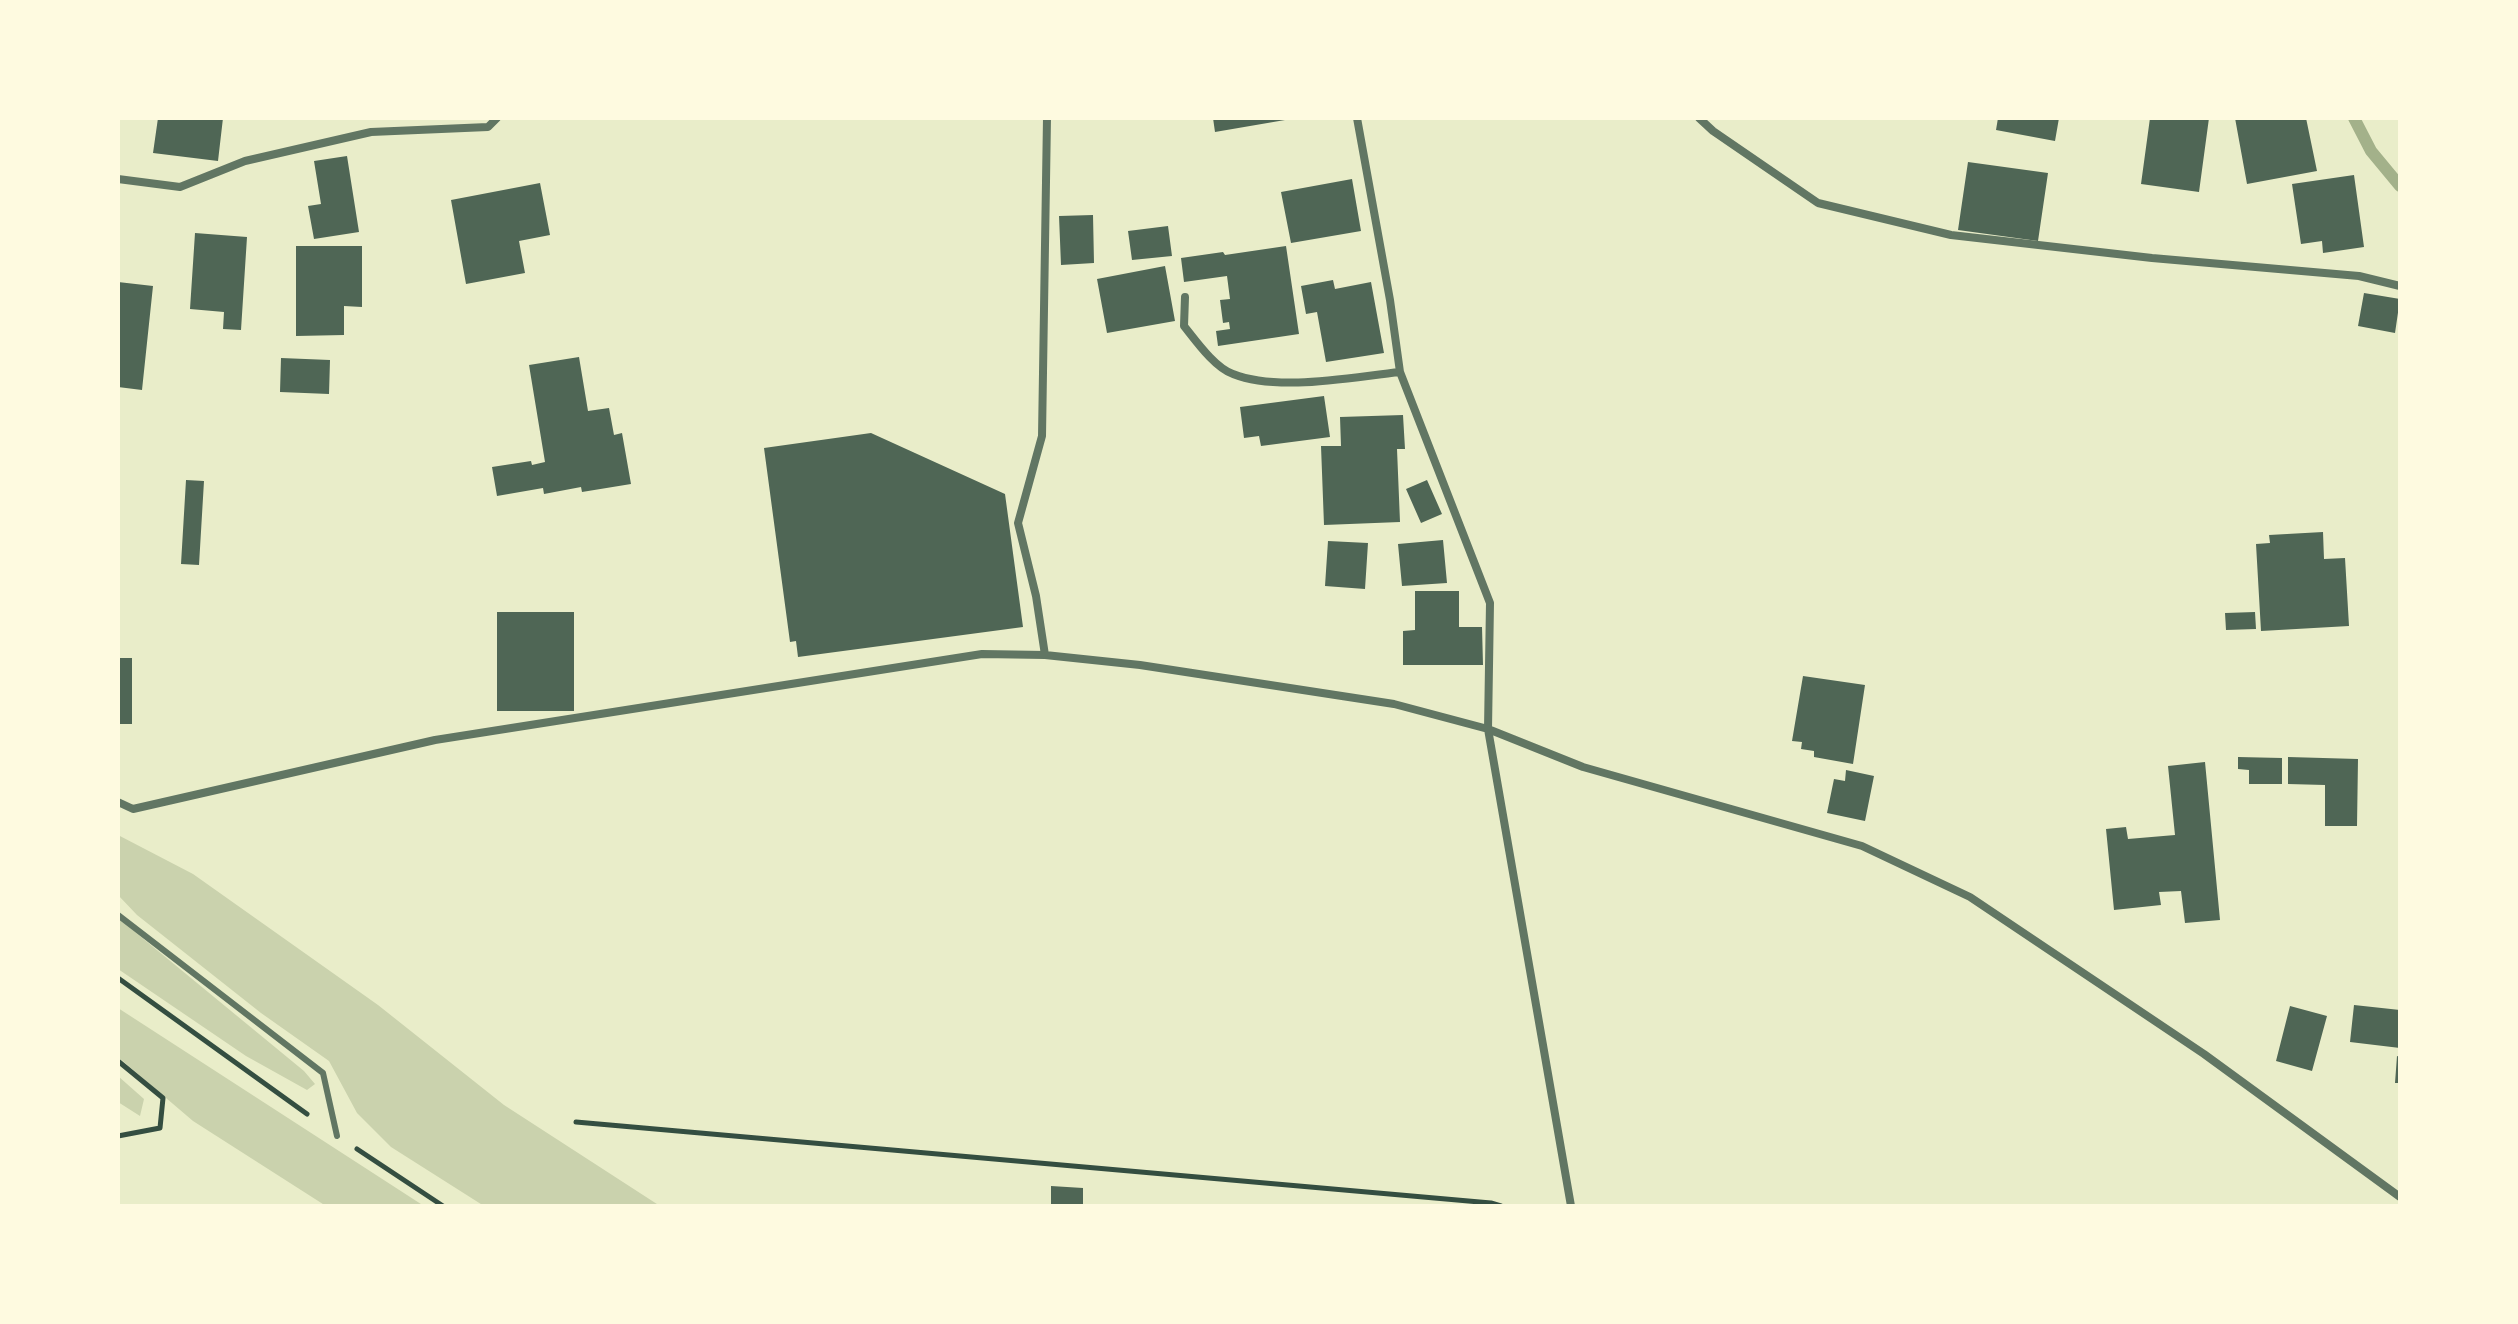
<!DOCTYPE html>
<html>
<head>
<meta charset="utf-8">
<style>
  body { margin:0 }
  #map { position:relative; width:2518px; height:1324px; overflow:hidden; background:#e9edc9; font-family:"Alegreya Sans",sans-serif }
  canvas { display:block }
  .frame { position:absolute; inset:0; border:120px solid #fefae0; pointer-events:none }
</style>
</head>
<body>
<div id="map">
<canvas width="2518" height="1324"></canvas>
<div class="frame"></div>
</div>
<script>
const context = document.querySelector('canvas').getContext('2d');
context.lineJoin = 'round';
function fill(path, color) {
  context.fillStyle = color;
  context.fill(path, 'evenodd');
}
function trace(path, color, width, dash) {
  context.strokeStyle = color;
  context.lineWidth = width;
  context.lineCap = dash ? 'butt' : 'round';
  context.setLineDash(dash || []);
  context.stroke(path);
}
const green = new Path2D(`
  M118 835 193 874 378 1005 504 1105 660 1206H484L391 1147 357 1113 329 1061 261 1013 137 915 118 895Z
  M118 918 304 1071 315 1084 307 1090 246 1056 118 969Z
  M118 1008 424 1206H326L193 1121 118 1057Z
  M118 1076 144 1099 140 1116 118 1102Z`);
const stream = new Path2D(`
  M2354 118 2371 151 2400 186`);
const building = new Path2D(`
  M158 118H223L218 161 153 153Z
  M1213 118H1285V120L1215 132Z
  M1998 118H2059L2055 141 1996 130Z
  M2150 118H2209L2199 192 2141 184Z
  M2235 118H2306L2317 171 2247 184Z
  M347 156 359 232 314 239 308 206 321 204 314 161Z
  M1968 162 2048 173 2038 241 1958 230Z
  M2354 175 2364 247 2323 253 2322 241 2301 244 2292 184Z
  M1352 179 1361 231 1291 243 1281 192Z
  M540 183 550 235 519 241 525 273 466 284 451 200Z
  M1093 215 1094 263 1061 265 1059 216Z
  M1168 226 1172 256 1132 260 1128 231Z
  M195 233 247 237 241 330 223 329 224 312 190 309Z
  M296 246H362V307L344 306V335L296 336Z
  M1286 246 1299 334 1218 346 1216 331 1230 329 1229 322 1223 323 1220 300 1230 299 1227 276 1184 282 1181 258 1223 252 1225 255Z
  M1165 266 1175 321 1107 333 1097 279Z
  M1333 280 1335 289 1371 282 1384 353 1326 362 1317 312 1306 314 1301 286Z
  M118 282 153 286 142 390 118 387Z
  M2364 293 2400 299 2395 333 2358 326Z
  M579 357 588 411 609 408 614 435 622 433 631 484 582 492 581 487 544 494 543 488 497 496 492 467 531 461 532 465 545 462 529 365Z
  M281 358 330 360 329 394 280 392Z
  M1324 396 1330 437 1261 446 1259 436 1244 438 1240 407Z
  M1403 415 1405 449H1397L1400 522 1324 525 1321 446H1341L1340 417Z
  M871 433 1005 494 1023 627 798 657 796 641 790 642 764 448Z
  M186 480 204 481 199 565 181 564Z
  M1427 480 1442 514 1421 523 1406 489Z
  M2323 532 2324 559 2345 558 2349 626 2261 631 2256 544 2270 543 2269 535Z
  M1443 540 1447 583 1402 586 1398 544Z
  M1328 541 1368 543 1365 589 1325 586Z
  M1415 591H1459V627H1482L1483 665H1403V631L1415 630Z
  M497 612H574V711H497Z
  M2255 612 2256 629 2226 630 2225 613Z
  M118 658H132V724H118Z
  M1803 676 1865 685 1853 764 1814 757V751L1801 749 1802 742 1792 741Z
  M2238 757 2282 758V784H2249V770L2238 769Z
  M2288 757 2358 759 2357 826H2325V785L2288 784Z
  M2205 762 2220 920 2185 923 2181 891 2159 892 2161 905 2114 910 2106 829 2126 827 2128 839 2175 835 2168 766Z
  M1846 770 1874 776 1865 821 1827 813 1834 779 1845 781Z
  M2354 1005 2400 1010V1048L2350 1042Z
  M2290 1006 2327 1016 2312 1071 2276 1061Z
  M2397 1056 2400 1057V1083H2395Z
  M1051 1186 1083 1188V1206H1051Z`);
const path = new Path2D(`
  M118 978 307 1114
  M118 1061 163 1098 160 1128 118 1136
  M576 1122 1491 1203 1501 1206
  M357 1149 443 1206`);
const service = new Path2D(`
  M118 915 323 1073 337 1136`);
const minor = new Path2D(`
  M1357 118 1390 300 1400 372 1490 603 1488 729 1571 1206
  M1699 118 1713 131 1818 203 1951 235 2152 258 2359 276 2400 286
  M118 179 180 187 245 161 371 132 488 127 497 118
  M1185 297 1184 326C1196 341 1215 368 1233 374 1279 392 1351 377 1400 372
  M1045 655 1036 596 1018 523 1042 436 1047 118
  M118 802 133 809 435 740 982 654 1045 655 1140 665 1394 704 1488 729 1583 767 1862 846 1970 897 2204 1054 2400 1197`);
fill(green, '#cad2ad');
trace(stream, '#a3b18a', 12);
fill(building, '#4f6655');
trace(path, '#344e41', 5);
trace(service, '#617663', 6);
trace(minor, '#617663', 8);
</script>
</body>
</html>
